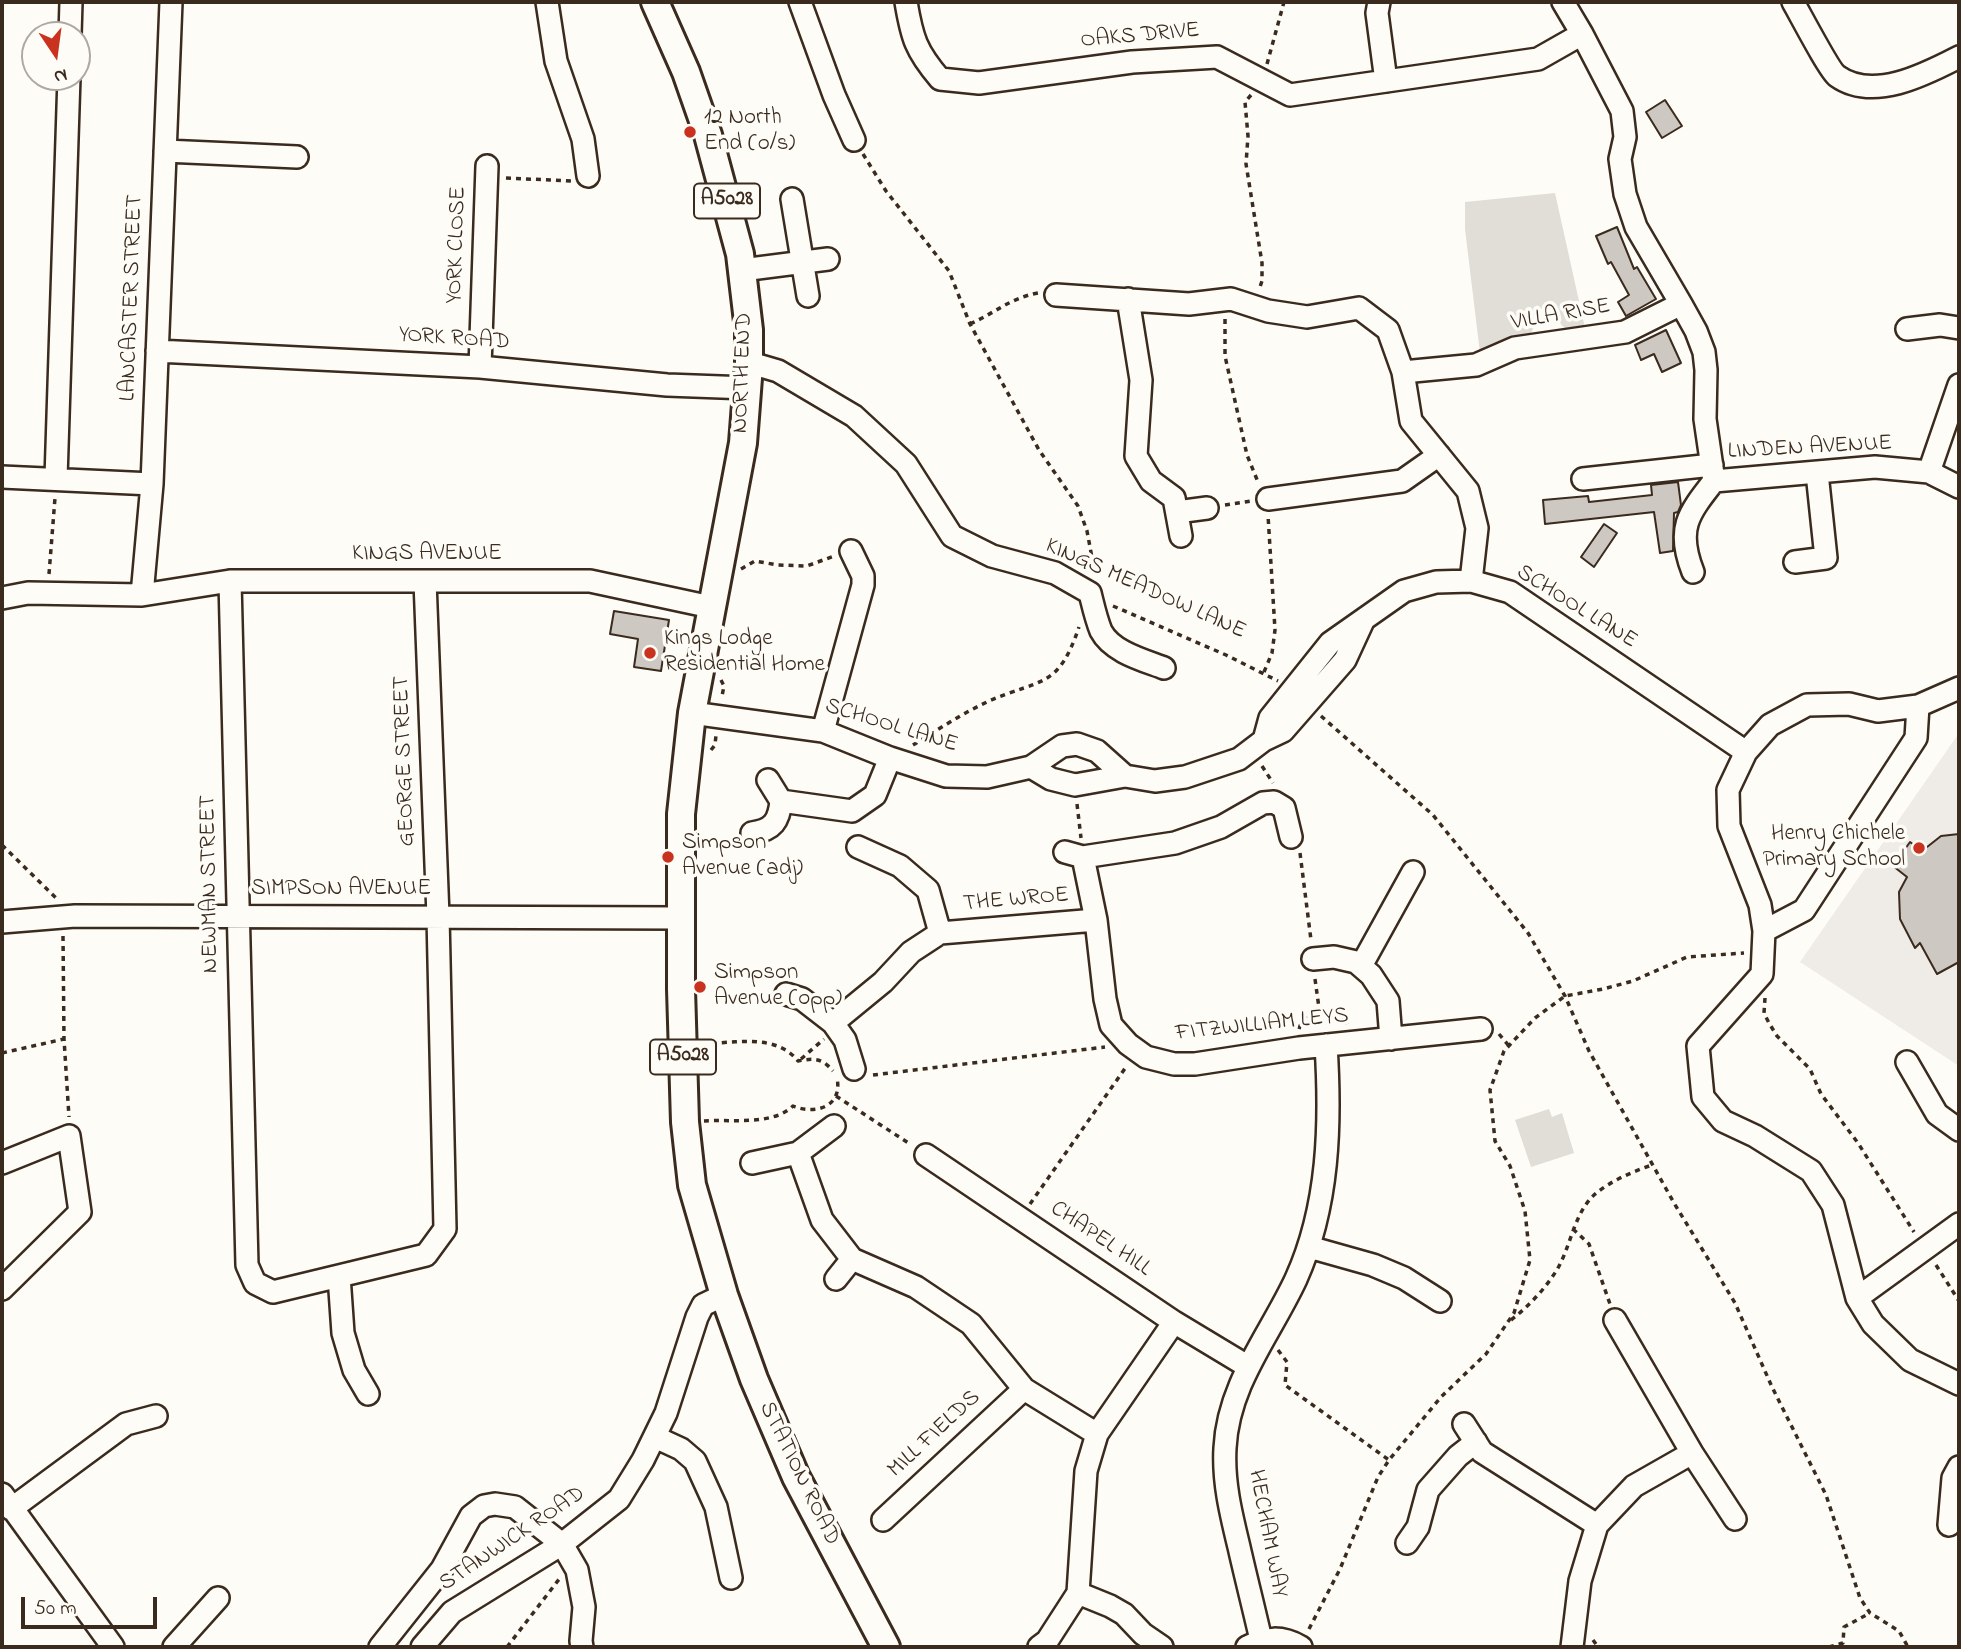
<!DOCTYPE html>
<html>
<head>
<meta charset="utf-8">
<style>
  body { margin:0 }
  #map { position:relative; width:1961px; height:1649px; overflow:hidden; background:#fdfcf7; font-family:"Indie Flower",sans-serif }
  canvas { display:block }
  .frame { position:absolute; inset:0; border:4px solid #3b2a1e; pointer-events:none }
  .north { position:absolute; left:21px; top:21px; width:70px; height:70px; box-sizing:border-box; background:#fdfcf7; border:2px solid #afa8a0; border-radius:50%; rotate:167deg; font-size:19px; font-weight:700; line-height:28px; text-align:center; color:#3b2a1e }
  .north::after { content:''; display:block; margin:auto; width:24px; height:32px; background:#c8321e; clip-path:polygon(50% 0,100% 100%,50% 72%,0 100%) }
  .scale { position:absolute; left:21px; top:1597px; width:136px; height:32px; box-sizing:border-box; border:4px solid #3b2a1e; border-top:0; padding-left:9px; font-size:21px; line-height:24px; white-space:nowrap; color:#3b2a1e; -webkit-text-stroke:5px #fdfcf7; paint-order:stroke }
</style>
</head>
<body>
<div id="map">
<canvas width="1961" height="1649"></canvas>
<div class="frame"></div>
<div class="north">N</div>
<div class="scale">50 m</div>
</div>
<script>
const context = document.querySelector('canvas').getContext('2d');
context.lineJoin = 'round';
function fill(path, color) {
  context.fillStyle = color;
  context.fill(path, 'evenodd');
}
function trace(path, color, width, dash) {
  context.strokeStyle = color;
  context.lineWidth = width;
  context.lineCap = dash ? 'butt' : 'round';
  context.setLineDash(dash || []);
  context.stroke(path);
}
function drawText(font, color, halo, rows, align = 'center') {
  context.font = font + ' "Indie Flower",sans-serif';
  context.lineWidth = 7;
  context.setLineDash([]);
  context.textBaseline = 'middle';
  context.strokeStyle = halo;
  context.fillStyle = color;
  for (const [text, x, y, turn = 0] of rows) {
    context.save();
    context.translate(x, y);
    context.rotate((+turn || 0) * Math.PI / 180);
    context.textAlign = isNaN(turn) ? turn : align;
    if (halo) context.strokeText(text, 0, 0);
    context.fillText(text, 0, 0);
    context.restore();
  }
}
const built = new Path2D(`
  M1959 733V1066L1800 962Z`);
const green = new Path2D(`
  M1555 193 1585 328C1562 330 1560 330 1557 307L1534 310 1535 325 1531 333 1480 353 1465 229V202Z
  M1549 1109 1552 1117 1562 1113 1574 1153 1531 1167 1515 1120Z`);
const building = new Path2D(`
  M1665 100 1682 126 1662 138 1646 112Z
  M1617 227 1634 269 1637 267 1656 299 1626 316 1618 302 1629 295 1611 262 1608 264 1596 236Z
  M1666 330 1681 363 1662 372 1654 354 1641 360 1635 345Z
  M1678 482 1681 505 1678 512 1674 513 1673 551 1660 553 1654 512 1545 524 1543 500 1588 496 1589 502 1652 495 1651 485Z
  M1604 524 1617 533 1594 567 1581 557Z
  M614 611 669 620 661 671 634 667 638 639 610 634Z
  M1959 834V962L1937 974 1920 943 1915 948 1900 919 1899 892 1907 877 1893 866 1910 842 1922 851 1941 836Z`);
const path = new Path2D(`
  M1267 64 1284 2
  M1251 95 1245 102 1248 136 1246 164 1262 263V281L1259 290
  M863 154 886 191 949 271 970 324 1039 450 1078 506 1087 531 1093 563 1092 572
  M506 178 572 181
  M1225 319V356L1247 455 1258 482
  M970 324C995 313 1010 298 1038 293
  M1225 505 1252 501
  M741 569 755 561 778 565 807 566 834 556
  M49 574 55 498
  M1113 606 1226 655 1278 681
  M1264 672 1272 653 1275 630 1268 515
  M721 680 724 686 722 696
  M1321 716 1433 815 1528 933 1565 996 1589 1051 1674 1203 1735 1303 1772 1387 1826 1495 1860 1598 1870 1613 1899 1631 1908 1647
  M913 745C937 730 963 713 989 701 1042 678 1058 689 1079 627
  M711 750 715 745 716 735
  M1262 766 1273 783
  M1077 804 1081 838
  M702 843H736
  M2 845 57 899
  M1300 853 1311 940
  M63 936 64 1039 69 1117
  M1315 979 1319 1008
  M1765 998 1764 1013 1769 1023 1777 1036 1810 1069 1821 1094 1858 1143 1914 1232
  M1299 1029C1306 1004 1334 1001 1347 1024
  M1499 1034 1509 1046
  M702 1044C734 1043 776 1033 798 1061 814 1058 822 1058 833 1071
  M2 1053 64 1039
  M801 1059 824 1039
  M873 1075 1105 1047
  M836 1096 910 1144
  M704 1121C732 1119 772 1126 793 1106 815 1115 843 1107 837 1078
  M1030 1204 1126 1067
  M1573 1229 1589 1244 1610 1304
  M1936 1265 1959 1301
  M1511 1320C1529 1306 1546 1288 1558 1268 1571 1245 1574 1214 1594 1195 1610 1181 1632 1172 1652 1165
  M1278 1350 1287 1362 1285 1385 1389 1460
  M1309 1629 1340 1569 1378 1477 1389 1460 1441 1397 1486 1354 1514 1313 1530 1260 1525 1211 1510 1166 1495 1141 1490 1090 1504 1051 1535 1018 1565 996 1603 989 1633 981 1687 957 1744 953
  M1593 1640 1598 1647
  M507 1647 560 1578
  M1829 1647 1843 1643 1844 1627 1870 1613`);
const minor = new Path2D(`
  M547 2 556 61 583 139 588 176
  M800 2 834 95 854 140
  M906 2C912 38 916 51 940 79L979 83 1132 62 1217 57 1290 95 1538 59 1582 34
  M1379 2 1377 13 1386 81
  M1563 2 1582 34 1622 111 1625 137 1620 159 1625 194 1636 227 1681 304 1696 331 1704 352 1706 370 1705 419 1714 481 1875 467 1929 472 1959 487
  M1793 2C1800 14 1829 70 1837 76 1873 102 1926 74 1959 57
  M70 35 71 2
  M165 151 297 157
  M792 199 808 296
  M742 270 828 259
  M1056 295 1189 304 1231 299 1268 311 1307 317 1359 308 1388 330 1403 372 1411 421 1468 491 1477 528 1471 581
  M1128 299 1141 380 1136 456 1151 481 1174 498 1181 536
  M1907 329 1940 325 1959 328
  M157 351 480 367 667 385 748 388
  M749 365 761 366 778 371 854 416 906 464 952 536 992 556 1055 573 1090 593C1093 605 1096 619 1101 631 1112 652 1143 660 1164 668
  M480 367 487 166
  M1403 372 1476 365 1515 348 1625 332 1681 304
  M1929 472 1959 385
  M2 477 152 484
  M56 478 69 77
  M1583 479 1712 465
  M1268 499 1402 481 1439 455
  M1177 512 1207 508
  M1795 562 1826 558 1817 473
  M1693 572C1676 529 1688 514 1714 481
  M230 581 247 1265 255 1283 273 1292 426 1255 445 1229 438 916 425 581
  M142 595 152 484 171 2
  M2 598 28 593 142 595 230 581H590L711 607
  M1959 688 1918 706 1878 711 1849 704 1807 705 1770 725 1746 752 1728 790 1729 826 1760 905 1764 931 1762 974 1698 1046 1703 1097 1723 1121 1755 1136 1811 1171 1833 1205 1857 1298 1873 1324 1910 1360 1959 1384
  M692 713 823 731 890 758 946 776 987 777 1031 767 1062 746 1077 744 1097 751 1125 776
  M823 731 863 585V576L851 551
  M1264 740 1270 718 1330 643 1404 591 1436 582 1471 581 1510 592 1746 752
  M1031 767 1051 779 1075 785 1125 776 1155 781 1185 777 1239 759 1264 740 1283 731 1345 660 1363 621
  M768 780 781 801
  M752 833C773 830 779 821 781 801L852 811 875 795 890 758
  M858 847 900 866 928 890 940 933
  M1065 852 1083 857 1175 843 1221 827 1263 803 1274 802 1284 808 1291 837
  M1083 857 1096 920 1105 999 1111 1025 1128 1044 1146 1057 1174 1064H1195L1299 1048 1481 1029
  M2 922 75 916 680 918
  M1764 931 1804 910 1916 738 1918 706
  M1313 959 1334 957 1356 962 1371 975 1388 1001 1391 1039
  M1361 966 1413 872
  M786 994 802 999 833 1023
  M1907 1062 1937 1114 1959 1130
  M854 1069 845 1040 833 1023 883 982 911 952 940 933 1096 920
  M798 1153 822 1220 852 1259 916 1287 971 1324 1024 1389 1097 1434
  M926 1155 1174 1322 1247 1366
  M2 1163 69 1136 80 1212 2 1289
  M752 1163 798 1153 834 1126
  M1309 1247 1373 1265 1404 1278 1440 1301
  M339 1276 343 1333 354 1370 368 1394
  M836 1279 852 1259
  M1857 1298 1959 1224
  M1464 1424 1482 1452 1597 1525
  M655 1437 681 1449 695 1461 716 1507 731 1578
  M1692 1453 1735 1519
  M2 1494 113 1647
  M11 1509 126 1424 156 1416
  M883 1520 1024 1389
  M1949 1525 1953 1478 1959 1467
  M1407 1543 1418 1527 1428 1490 1458 1456 1476 1442
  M1078 1593 1110 1606 1124 1614 1143 1634 1162 1647
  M1261 1640C1254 1609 1246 1578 1239 1547 1231 1514 1223 1482 1225 1448 1228 1384 1270 1335 1296 1279 1329 1206 1331 1124 1326 1045
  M174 1647 218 1598
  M380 1647 442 1569 471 1516 484 1506 495 1504 515 1507 562 1544 577 1570 584 1607 581 1641 582 1647
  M422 1647 452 1612 562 1544 619 1499 643 1460 666 1413 697 1317 703 1305 724 1295
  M1039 1647 1047 1641 1078 1593 1086 1471 1097 1434 1174 1322
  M1247 1647C1266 1637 1282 1636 1301 1647
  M1572 1647 1580 1581 1597 1525 1634 1486 1692 1453 1615 1320`);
const major = new Path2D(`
  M655 2 686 72 708 135 740 254 749 330V365L743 443 692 713 681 814V989L685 1122 692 1185 724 1295 754 1379 796 1477 886 1647`);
const markers = [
  [690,132,7,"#c8321e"],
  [650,653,7,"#c8321e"],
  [1919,848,7,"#c8321e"],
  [668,857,7,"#c8321e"],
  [700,987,7,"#c8321e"]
];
const shields = [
  [727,201,66],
  [683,1057,66]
];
const shieldNames = [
  ["A5028",727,201],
  ["A5028",683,1057]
];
const streetNames = [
  ["OAKS DRIVE",1140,37,-5],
  ["YORK CLOSE",458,245,-88],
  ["LANCASTER STREET",133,298,-88],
  ["VILLA RISE",1561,316,-10],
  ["YORK ROAD",454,340,4],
  ["NORTH END",744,373,-88],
  ["LINDEN AVENUE",1810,449,-3],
  ["KINGS AVENUE",427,555],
  ["KINGS MEADOW LANE",1145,590,24],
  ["SCHOOL LANE",1576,608,32],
  ["SCHOOL LANE",891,727,17],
  ["GEORGE STREET",406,761,-92],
  ["NEWMAN STREET",211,884,-91],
  ["SIMPSON AVENUE",341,890],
  ["THE WROE",1016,901,-5],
  ["FITZWILLIAM LEYS",1262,1026,-6],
  ["CHAPEL HILL",1100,1240,34],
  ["MILL FIELDS",935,1435,-43],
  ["STATION ROAD",798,1474,64],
  ["HECHAM WAY",1266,1534,79],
  ["STANWICK ROAD",513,1540,-34]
];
const poiNames = [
  ["12 North",704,119],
  ["End (o/s)",704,145],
  ["Kings Lodge",664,640],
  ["Residential Home",664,666],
  ["Henry Chichele",1905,835,"right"],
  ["Primary School",1905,861,"right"],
  ["Simpson",682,844],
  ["Avenue (adj)",682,870],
  ["Simpson",714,974],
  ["Avenue (opp)",714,1000]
];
fill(built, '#efece7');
fill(green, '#e1ded7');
fill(building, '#cdc8c2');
trace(building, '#3b2a1e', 2);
trace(minor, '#3b2a1e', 26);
trace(major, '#3b2a1e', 32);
trace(path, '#3b2a1e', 3.5, [5, 5]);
trace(minor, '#fdfcf7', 21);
trace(major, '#fdfcf7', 26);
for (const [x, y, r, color] of markers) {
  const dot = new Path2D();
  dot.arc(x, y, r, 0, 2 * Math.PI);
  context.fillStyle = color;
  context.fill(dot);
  trace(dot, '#fdfcf7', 2.5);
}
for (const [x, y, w] of shields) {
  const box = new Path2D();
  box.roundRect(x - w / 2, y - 17.5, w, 35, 5);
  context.fillStyle = '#fdfcf7';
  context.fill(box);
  trace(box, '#3b2a1e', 2);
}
drawText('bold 21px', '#3b2a1e', null, shieldNames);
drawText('23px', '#3b2a1e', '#fdfcf7', streetNames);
drawText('23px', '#3b2a1e', '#fdfcf7', poiNames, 'left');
</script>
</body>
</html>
